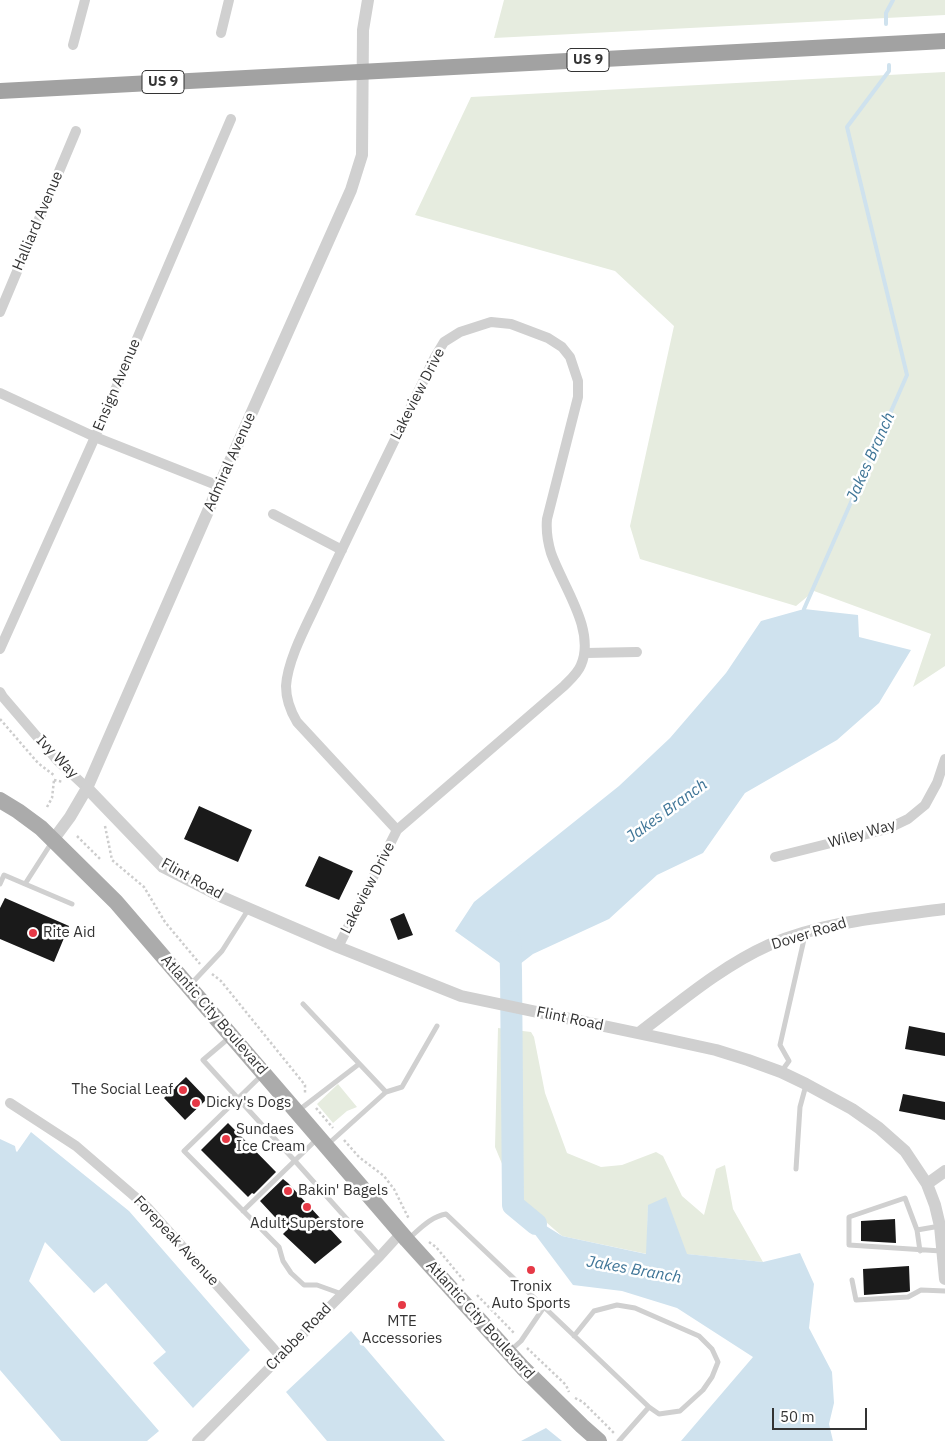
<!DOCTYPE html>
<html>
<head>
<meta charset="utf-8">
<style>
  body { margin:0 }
  #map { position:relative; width:945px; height:1441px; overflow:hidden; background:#fff; font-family:"IBM Plex Sans",sans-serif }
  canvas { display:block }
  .scale { position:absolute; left:772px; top:1408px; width:95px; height:22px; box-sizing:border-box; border:2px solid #333; border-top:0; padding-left:6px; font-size:15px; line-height:18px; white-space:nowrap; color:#333; -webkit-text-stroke:4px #fff; paint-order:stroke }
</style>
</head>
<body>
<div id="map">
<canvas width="945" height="1441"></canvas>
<div class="scale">50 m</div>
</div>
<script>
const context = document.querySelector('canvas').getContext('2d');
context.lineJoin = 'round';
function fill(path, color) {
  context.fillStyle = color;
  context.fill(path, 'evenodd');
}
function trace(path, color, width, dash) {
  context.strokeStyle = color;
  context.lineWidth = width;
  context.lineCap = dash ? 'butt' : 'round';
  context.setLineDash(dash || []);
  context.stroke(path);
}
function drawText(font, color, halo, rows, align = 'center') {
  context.font = font + ' "IBM Plex Sans",sans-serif';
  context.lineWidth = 5;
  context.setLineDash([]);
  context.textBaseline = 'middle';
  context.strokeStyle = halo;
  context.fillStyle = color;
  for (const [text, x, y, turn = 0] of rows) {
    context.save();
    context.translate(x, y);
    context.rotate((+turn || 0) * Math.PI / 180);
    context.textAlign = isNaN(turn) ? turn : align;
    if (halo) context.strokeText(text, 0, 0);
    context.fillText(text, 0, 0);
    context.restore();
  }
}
const green = new Path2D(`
  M504 0H945V15L494 38Z
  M945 72V666L913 687 931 634 814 591 796 606 640 559 630 526 674 326 615 271 415 215 471 97Z
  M498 1028 531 1032 534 1037 545 1093 567 1153 601 1167 622 1165 656 1152 663 1156 682 1196 704 1215 716 1169 725 1165 733 1209 763 1262 686 1254 648 1205 647 1254 562 1236 515 1195 495 1147Z
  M338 1084 357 1107 347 1111 333 1123 317 1104Z`);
const water = new Path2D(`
  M804 609 858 615 859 637 911 650 879 703 837 740 745 793 703 853 657 875 609 919 533 954 511 971 455 931 474 902 619 786 670 738 726 673 761 621Z
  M31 1132 129 1211 250 1350 193 1408 153 1363 166 1352 106 1283 94 1293 45 1242 29 1281 159 1431 147 1441H61L0 1370V1139L15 1146 16 1151 17 1152Z
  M666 1197 687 1254 763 1262 800 1253 814 1284 809 1328 832 1372 834 1403 829 1424 833 1441H681L753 1357 677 1308 622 1291 573 1285 513 1205 562 1236 646 1254 648 1205Z
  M351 1331 445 1441H327L286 1392Z
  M546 1428 562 1441H521Z`);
const stream = new Path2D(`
  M886 24V13L893 0
  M804 609 907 375 847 127 889 71V65`);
const river = new Path2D(`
  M510 942 511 971 513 1205 536 1224`);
const building = new Path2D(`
  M199 806 252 830 238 862 184 839Z
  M319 856 353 871 339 900 305 886Z
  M5 898 69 926 54 962 0 939V908Z
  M404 913 413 935 398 940 390 919Z
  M909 1026 945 1033V1056L905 1049Z
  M186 1077 207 1099 185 1120 164 1098Z
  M903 1094 945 1102V1120L899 1111Z
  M228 1123 276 1172 254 1194 252 1193 248 1197 201 1150Z
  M283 1179 288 1183 342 1242 315 1264 283 1234 287 1230 260 1201Z
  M895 1219 896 1243 861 1241V1221Z
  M909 1266 910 1291 907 1292 864 1295 863 1269Z`);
const path = new Path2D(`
  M0 719 38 763 55 776
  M54 780 63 782
  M47 807 52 798 54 780
  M105 826 112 860 144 887 165 922 200 964
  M77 836 100 859
  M212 974 221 981 305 1085V1094
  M316 1108 333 1128
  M344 1140 359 1157 384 1176 394 1189 409 1219
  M429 1242 436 1247 465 1282
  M477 1295 515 1334
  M527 1348 566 1385 569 1392
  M575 1398 583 1402 615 1434`);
const service = new Path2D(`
  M0 884 4 875 25 884 52 842
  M25 884 72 904
  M191 984 222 951 248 910
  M303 1004 386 1092 402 1087 437 1026
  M229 1038 203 1060 295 1161 380 1256
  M781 1072 789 1061 780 1045 805 935
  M262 1075 184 1151 279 1247 283 1261 291 1273 304 1285H317L342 1294
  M299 1110 359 1064
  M327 1145 386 1092
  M796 1169 800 1107 806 1085
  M243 1211 317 1139
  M940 1226 917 1230 905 1198 849 1217V1245L941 1251
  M917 1230 920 1251
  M408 1239C420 1229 430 1217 446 1214L544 1307 521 1341 511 1350
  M852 1280 856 1300 908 1297 921 1290 945 1291
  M544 1307 649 1407 659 1414 680 1411 703 1390 712 1377 718 1362 712 1349 699 1336 635 1308 617 1305 594 1311 574 1336
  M619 1441 649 1407`);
const minor = new Path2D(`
  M221 33 229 0
  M73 45 85 0
  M0 312 76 131
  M0 393 95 437 219 486
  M273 514 342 550
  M0 649 95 437 231 119
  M586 653 637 652
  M0 692 3 697 57 760 87 788
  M775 857 887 829 908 819 925 805 937 783 945 759
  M338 947 397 830 564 686C570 680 578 673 581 665 596 630 563 587 551 553 548 543 546 530 547 519L578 397V381L570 357 562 347 548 338 511 324 491 322 460 332 444 342 435 357C397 436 358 514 321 594 309 621 288 657 286 686 286 699 291 712 297 722L397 830
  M10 1103 76 1146 148 1208 281 1357
  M197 1441 380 1256 401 1233`);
const tertiary = new Path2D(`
  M87 788 163 867 222 897 338 947 461 996 661 1038 716 1050 748 1060 781 1072 806 1084 852 1109 879 1128 905 1151 927 1184 935 1205 940 1226 945 1279
  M53 840 70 817 87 788 219 486 351 190 362 155 363 30 368 0
  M639 1033C680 1002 722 966 769 945 825 921 885 917 945 909
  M927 1184 945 1171`);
const primary = new Path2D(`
  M0 800 18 811 41 828 116 902 407 1240 523 1368 582 1426 599 1441`);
const trunk = new Path2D(`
  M0 91 945 41`);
const markers = [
  [33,933,5,"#e63946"],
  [183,1090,5,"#e63946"],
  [196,1103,5,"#e63946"],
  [226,1139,5,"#e63946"],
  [288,1191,5,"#e63946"],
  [307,1207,5,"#e63946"],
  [531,1270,5,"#e63946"],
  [402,1305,5,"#e63946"]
];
const shields = [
  [588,60,42],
  [163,82,42]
];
const shieldNames = [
  ["US 9",588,60],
  ["US 9",163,82]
];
const streetNames = [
  ["Halliard Avenue",38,221,-67],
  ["Ensign Avenue",117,385,-67],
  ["Lakeview Drive",418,394,-63],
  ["Admiral Avenue",230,462,-66],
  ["Ivy Way",57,757,46],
  ["Wiley Way",862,834,-16],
  ["Flint Road",192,879,29],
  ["Lakeview Drive",368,888,-63],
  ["Dover Road",809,934,-17],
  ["Atlantic City Boulevard",214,1015,49],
  ["Flint Road",570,1019,12],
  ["Forepeak Avenue",176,1241,47],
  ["Atlantic City Boulevard",480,1320,48],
  ["Crabbe Road",299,1337,-46]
];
const poiNames = [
  ["Rite Aid",43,933],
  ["The Social Leaf",173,1090,"right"],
  ["Dicky's Dogs",206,1103],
  ["Sundaes",236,1130],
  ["Ice Cream",236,1147],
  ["Bakin' Bagels",298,1191],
  ["Adult Superstore",307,1224,"center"],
  ["Tronix",531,1287,"center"],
  ["Auto Sports",531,1304,"center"],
  ["MTE",402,1322,"center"],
  ["Accessories",402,1339,"center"]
];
const waterNames = [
  ["Jakes Branch",871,457,-66],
  ["Jakes Branch",667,811,-36],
  ["Jakes Branch",634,1270,10]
];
fill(green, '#e6ecdf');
fill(water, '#cfe2ee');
trace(stream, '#cfe2ee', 4);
trace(river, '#cfe2ee', 22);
fill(building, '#1a1a1a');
trace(path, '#cdcdcd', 2.5, [2.5, 2.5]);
trace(service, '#d0d0d0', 5);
trace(minor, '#d0d0d0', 10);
trace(tertiary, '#d0d0d0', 12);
trace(primary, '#ababab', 16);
trace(trunk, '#a2a2a2', 16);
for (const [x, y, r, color] of markers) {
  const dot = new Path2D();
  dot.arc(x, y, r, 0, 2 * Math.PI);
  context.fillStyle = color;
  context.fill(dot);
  trace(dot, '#fff', 2);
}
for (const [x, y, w] of shields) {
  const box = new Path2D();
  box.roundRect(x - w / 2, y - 11.5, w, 23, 4);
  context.fillStyle = '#fff';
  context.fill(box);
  trace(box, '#333', 1);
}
drawText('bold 14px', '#333', null, shieldNames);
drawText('15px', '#333', '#fff', streetNames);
drawText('15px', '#333', '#fff', poiNames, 'left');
drawText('italic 16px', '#3f7597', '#fff', waterNames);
</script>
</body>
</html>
